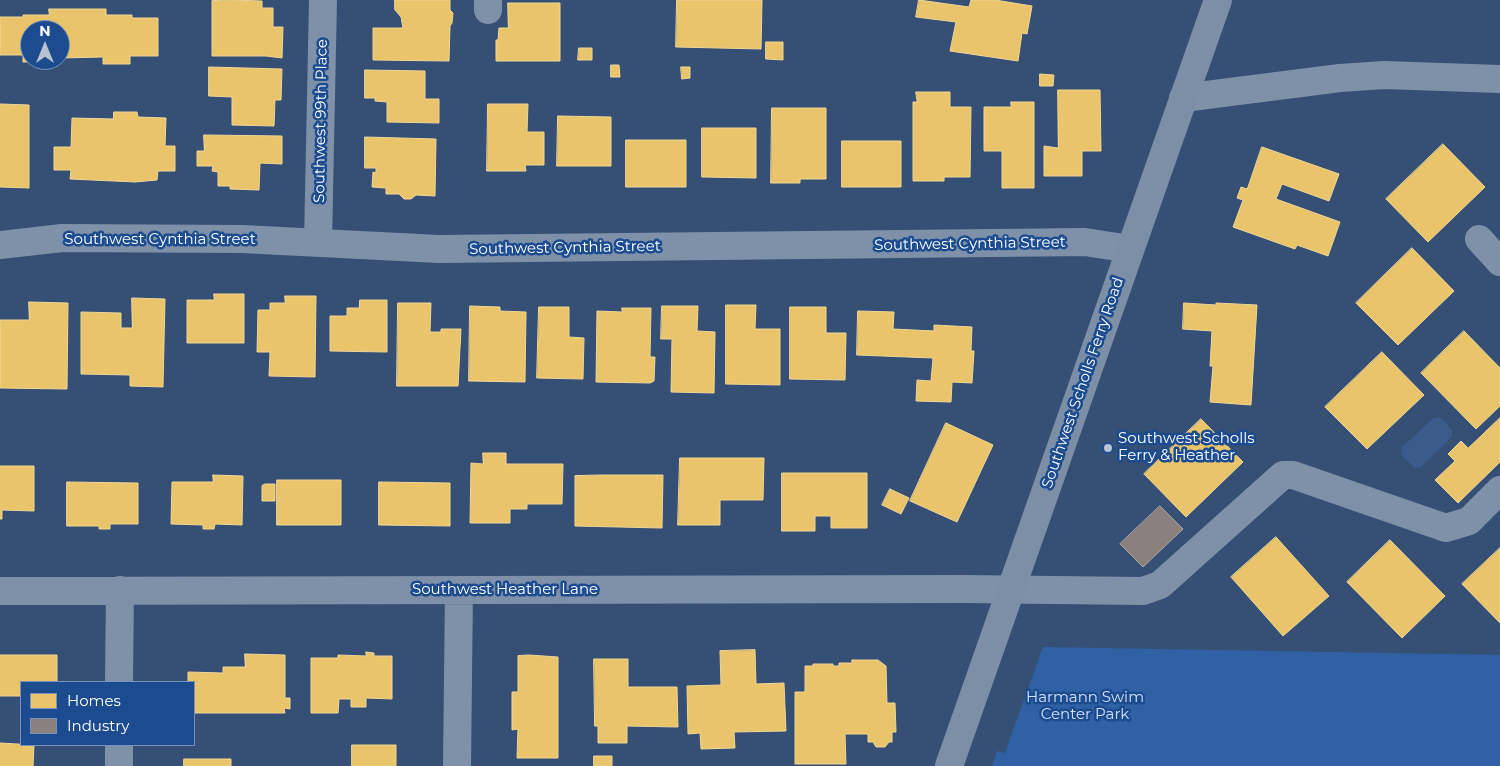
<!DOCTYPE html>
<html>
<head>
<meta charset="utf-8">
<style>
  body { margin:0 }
  #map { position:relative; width:1500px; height:766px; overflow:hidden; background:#365075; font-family:Montserrat,sans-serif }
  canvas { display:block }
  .legend { position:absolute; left:20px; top:681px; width:175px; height:65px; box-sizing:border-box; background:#1c4b8f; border:1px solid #7793bc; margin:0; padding:6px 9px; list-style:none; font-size:15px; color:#fff }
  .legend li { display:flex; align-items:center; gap:10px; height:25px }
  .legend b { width:25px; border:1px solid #7793bc }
  .north { position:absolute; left:20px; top:20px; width:50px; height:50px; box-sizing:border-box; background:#1c4b8f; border:1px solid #7793bc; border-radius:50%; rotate:0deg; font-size:14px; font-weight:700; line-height:20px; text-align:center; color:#fff }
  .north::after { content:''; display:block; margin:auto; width:18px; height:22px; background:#b9c2cf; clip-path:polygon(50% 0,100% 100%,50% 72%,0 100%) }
</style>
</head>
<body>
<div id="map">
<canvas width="1500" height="766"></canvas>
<ul class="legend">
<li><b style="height:14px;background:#e9c46a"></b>Homes</li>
<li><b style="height:14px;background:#8a817c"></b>Industry</li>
</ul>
<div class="north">N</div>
</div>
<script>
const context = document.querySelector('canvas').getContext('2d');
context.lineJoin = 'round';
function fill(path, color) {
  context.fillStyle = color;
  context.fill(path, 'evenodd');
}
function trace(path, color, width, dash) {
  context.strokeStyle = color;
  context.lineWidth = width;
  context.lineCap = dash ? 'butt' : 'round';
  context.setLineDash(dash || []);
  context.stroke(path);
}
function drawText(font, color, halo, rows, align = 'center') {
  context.font = font + ' Montserrat,sans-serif';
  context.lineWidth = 5;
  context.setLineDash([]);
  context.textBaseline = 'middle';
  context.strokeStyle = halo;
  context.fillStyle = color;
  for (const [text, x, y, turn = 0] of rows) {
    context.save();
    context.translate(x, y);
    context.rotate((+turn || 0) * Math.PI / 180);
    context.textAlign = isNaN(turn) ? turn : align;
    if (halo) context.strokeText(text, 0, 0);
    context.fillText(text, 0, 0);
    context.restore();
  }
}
const green = new Path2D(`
  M1043 647 1500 655V766H992L997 751 1005 753Z`);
const water = new Path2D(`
  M1441 417 1452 430V437L1421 467 1415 468 1401 455 1402 447 1434 418Z`);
const homes = new Path2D(`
  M232 0 262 1V8H273V27H283L282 58 266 56H212V1Z
  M395 0H450V10L453 13 452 23 450 26 449 61 373 60V28H403L401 17 395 10Z
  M677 0H762L761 49 676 47Z
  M919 0 969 7 971 0H995L1032 6 1027 34 1022 33 1018 61 950 51 956 22 916 17Z
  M508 3H560V61H496V40H498L499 28H508Z
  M49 9H106V15H132V18H158V56H130V64H103V57L60 58V30H30V60H50V62H23V55H0V17H23V15H49Z
  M766 42H783V60L766 59Z
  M579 48H592V60H578Z
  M611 65H619L620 77H611Z
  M209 67 282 69 281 100H275L274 126 232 125V97L209 96Z
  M681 67H690V78L682 79Z
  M365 70 425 71V99H439V123L387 122V102L375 101V98H365Z
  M1040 74 1054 75 1053 86H1040Z
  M1058 90H1100L1101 151H1082V176H1044V146L1058 148Z
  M916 92H950V107H971L970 177H944V181H913V102H917Z
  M1011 102H1034V188H1002V151H984V107H1011Z
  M0 104 29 105V188L0 187Z
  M488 104H528L527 132H544V165H525L526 171H487Z
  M772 108H826V179H800V183H771Z
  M114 112H137L138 117 166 118 165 146H175V171H158L157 180 135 182 70 179 71 170H54V147H71L72 118 113 119Z
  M558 116 611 117V166H557Z
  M702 128H756V178L702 177Z
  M204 135 282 136V164L260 163 259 190 230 189V186H218V172L212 171 213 166H197V151H204Z
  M365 137 436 139 435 196 416 195 411 199H404L399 194H386V188L372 187 373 172 376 173V168H365Z
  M626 140H686V187H626Z
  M842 141H901V187H842Z
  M1443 144 1485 187 1428 242 1386 199Z
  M1262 147 1339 174 1329 201 1282 184 1276 199 1340 222 1328 256 1297 245 1295 249 1233 227 1243 200 1237 198 1241 187 1247 189Z
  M1412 248 1454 291 1398 345 1356 303Z
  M214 294H244V343H187V300H214Z
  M285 296H316L315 377 269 376 270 352H257L258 310H270V303H285Z
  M132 298 165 299 163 387 130 386V375L81 374V312L121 313V328H132Z
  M360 300H387V352L330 351V316H347V308H359Z
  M29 302 68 303 67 389 0 388V320H29Z
  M398 303H431L430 332H441V329H461L458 386H397Z
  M1184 303 1216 305V303L1257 305 1251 405 1210 402 1213 366H1210L1212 331 1183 329Z
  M726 305H756L755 329H780V385L726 384Z
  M470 306 500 307V311L526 312 525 382 469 381Z
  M662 306H698L697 331 715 332 714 393 671 392 672 339H661Z
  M539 307H569V337L584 338 583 379 537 378Z
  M790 307H826V333H846L845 380 790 379Z
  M622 308H651L650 357H655L654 381 650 383 596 382 597 311 622 312Z
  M858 311 894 312 893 329 934 331V325L972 327 971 351H974L972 383 952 382 951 402 916 401 917 380 931 381 933 358 857 355Z
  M1464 331 1500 368V406L1476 429 1421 373Z
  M1382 352 1424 395 1367 449 1325 407Z
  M1500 418V462L1458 503 1435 480 1455 461 1448 454 1461 441 1468 448Z
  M1201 419 1243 462 1186 517 1144 474Z
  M946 423 993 445 957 522 910 501Z
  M483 453H506V464H563L562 504H527V509H510V523H470L471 463 483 464Z
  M680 458H764L763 500H720V525H678Z
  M0 466H34V511L2 510V519H0Z
  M782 473H867V528H831V516H815V531H782Z
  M213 475 243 476 242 525 215 524 214 529H203V525L171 524 172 482H213Z
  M601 475H663L662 528 575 526V476Z
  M277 480H341V525H277Z
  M67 482 138 483V524H110V529H99V526H67Z
  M379 482 450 483V526L379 525Z
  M265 484H275V501H262V486Z
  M890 489 909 498 901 514 882 505Z
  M1276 537 1329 596 1283 636 1231 577Z
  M1390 540 1445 596 1402 638 1347 582Z
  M1500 548V623L1462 584Z
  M755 650 756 684 784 683 786 731 734 732 735 748 701 749 700 733 688 734 687 686 721 685 720 651Z
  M366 652 374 653V656H392V699L366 698V707H351V699H339L338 713H311V658H338V655L366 656Z
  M245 654 285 655V698H290V709L284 708 285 713H194V682H188V672L223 673V667H245Z
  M0 655H57V682H21V696H0Z
  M529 655 558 657V758H517L518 729 512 730V692H518V656Z
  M594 659H628V687H677L678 727 627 726V743H598V726H595Z
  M852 660H878L886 666 887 703H895L896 732H892V742H889L885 747H876L873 742H868V734H845L846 764H795V692H805V666H813V664H833V666H839V663H852Z
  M0 743 34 745 33 766H0Z
  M352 745H396V766H352Z
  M594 756H612V766H594Z
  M184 759H231V766H184Z`);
const industry = new Path2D(`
  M1160 506 1183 529 1143 567 1120 544Z`);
const minor = new Path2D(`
  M488 0V10
  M1183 98 1340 78 1384 75 1500 79
  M1479 239 1500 262
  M318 242 323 0
  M0 245 62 238 242 239 439 249 1085 242 1130 249
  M0 591 963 589 1143 591 1160 585 1283 475H1293L1446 528 1469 521 1500 490
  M119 682 120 590
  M119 766V745
  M457 766 459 590`);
const major = new Path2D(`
  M949 766 1218 0`);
const markers = [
  [1108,448,5,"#b9c2cf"]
];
const streetNames = [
  ["Southwest 99th Place",321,121,-89],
  ["Southwest Cynthia Street",160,240],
  ["Southwest Cynthia Street",970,244,-1],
  ["Southwest Cynthia Street",565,248,-1],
  ["Southwest Scholls Ferry Road",1083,383,-71],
  ["Southwest Heather Lane",505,590]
];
const poiNames = [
  ["Southwest Scholls",1118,439],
  ["Ferry & Heather",1118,456]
];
const parkNames = [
  ["Harmann Swim",1085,698],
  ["Center Park",1085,715]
];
fill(green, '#3161a5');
fill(water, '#3a5b8c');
fill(homes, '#e9c46a');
trace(homes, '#f0d697', 1);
fill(industry, '#8a817c');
trace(industry, '#ada7a3', 1);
trace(minor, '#7e91a8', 28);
trace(major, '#7d8fa7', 28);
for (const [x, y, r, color] of markers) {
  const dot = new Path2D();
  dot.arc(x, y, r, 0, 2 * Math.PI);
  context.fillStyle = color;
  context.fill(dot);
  trace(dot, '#1c4b8f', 2);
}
drawText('15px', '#fff', '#1c4b8f', streetNames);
drawText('15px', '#fff', '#1c4b8f', poiNames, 'left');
drawText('15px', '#d1e2fa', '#1c4b8f', parkNames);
</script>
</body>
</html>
